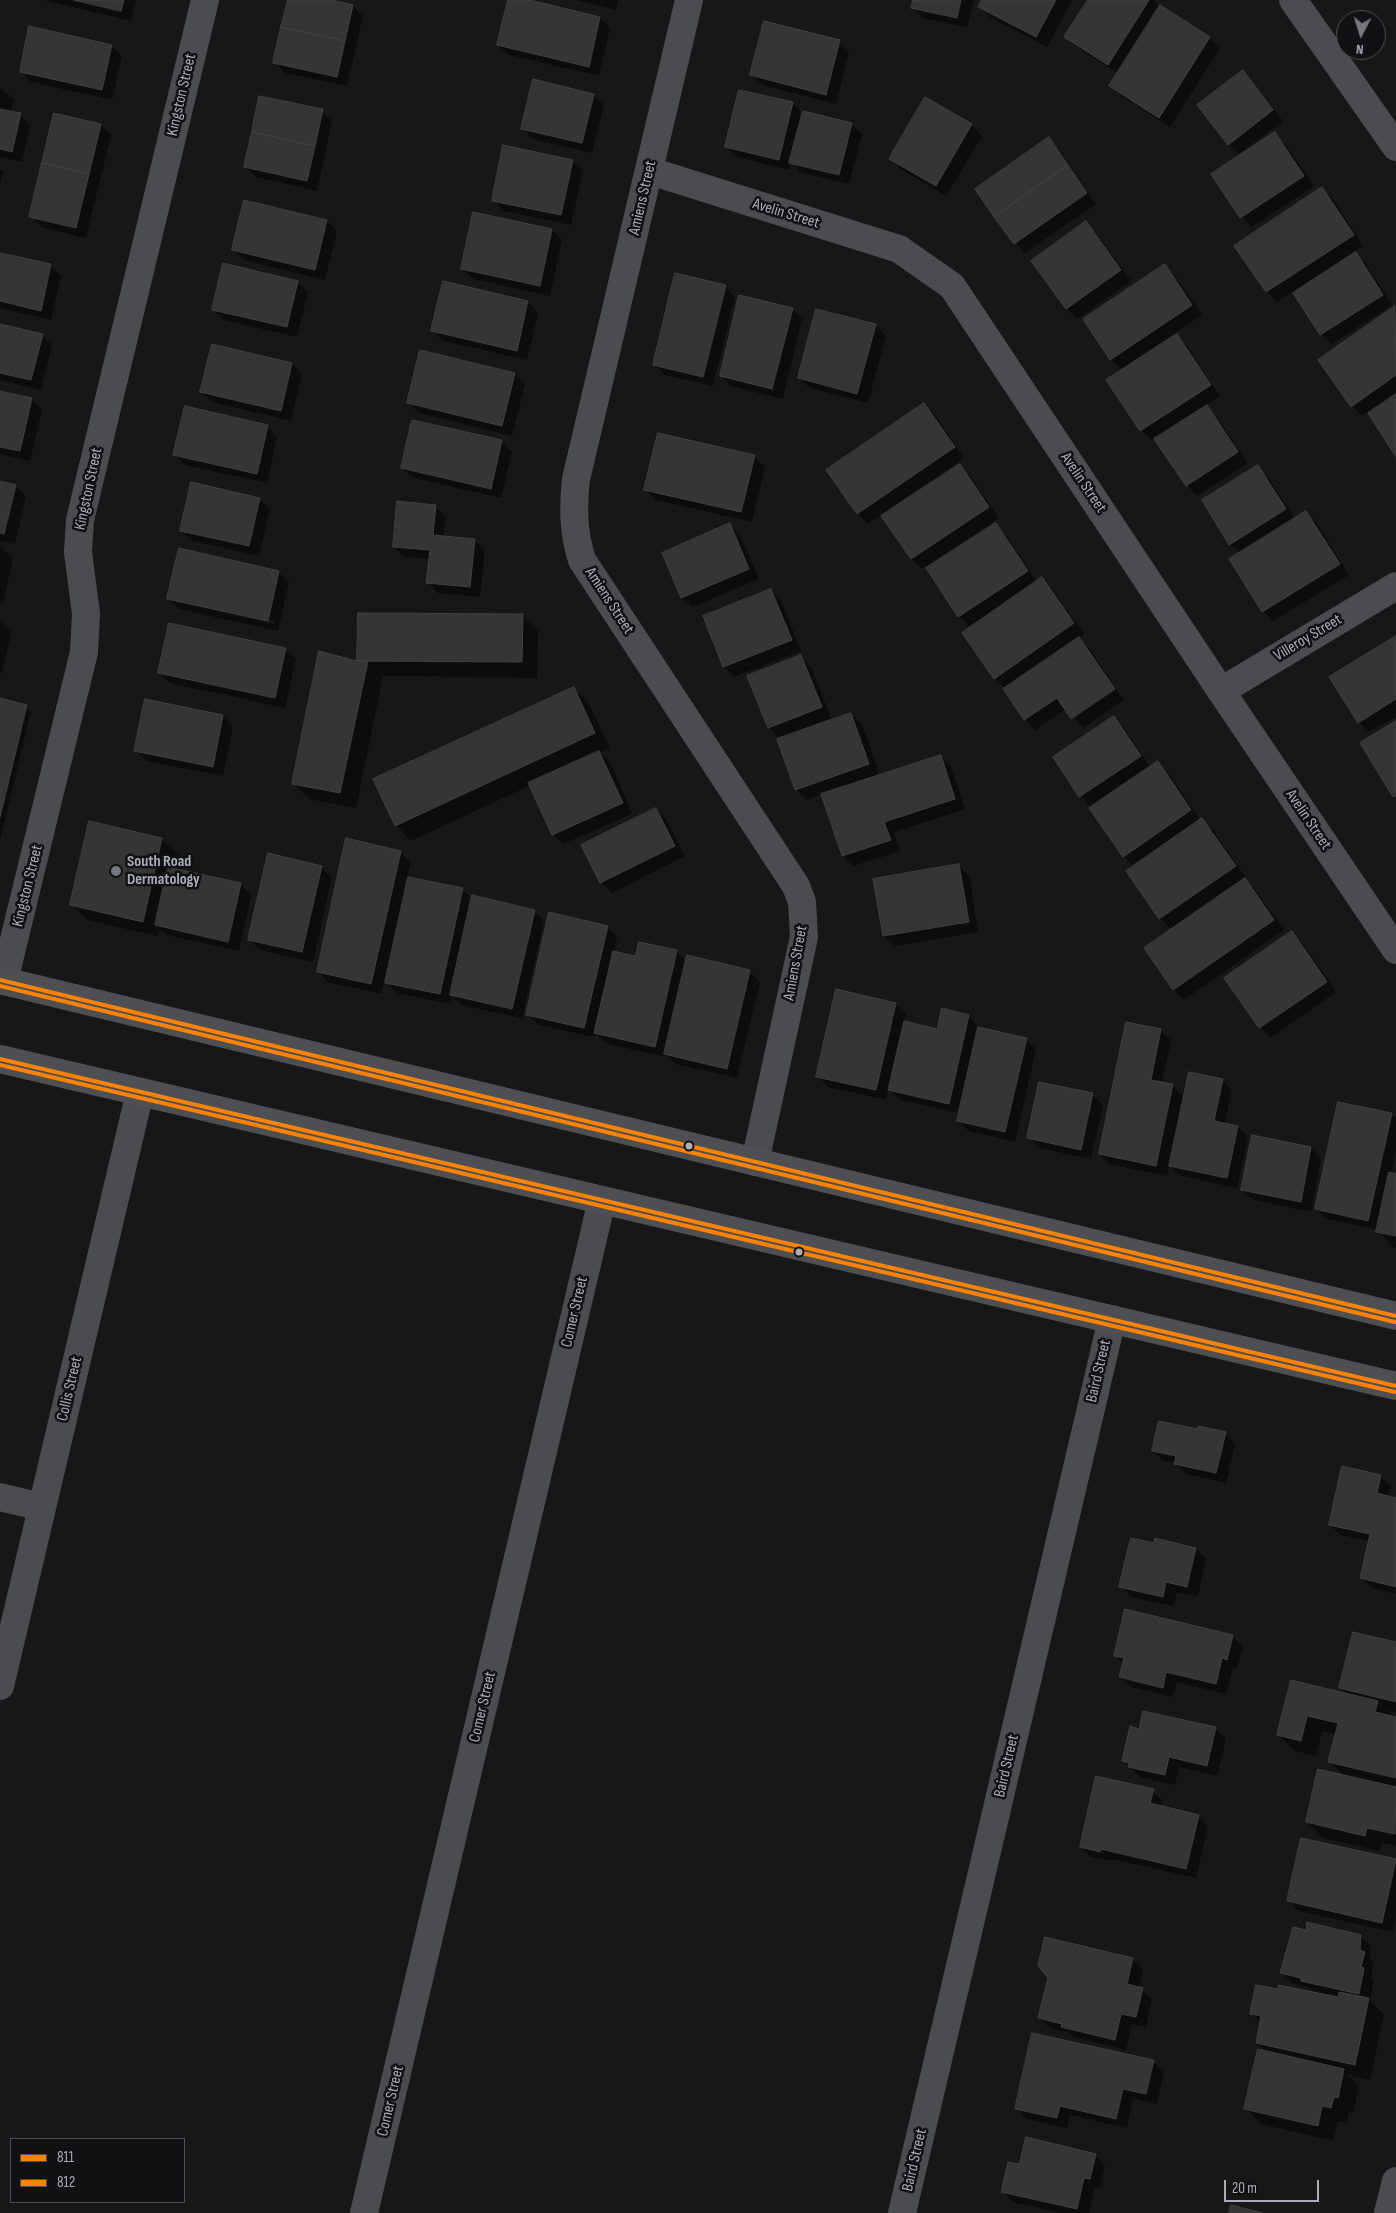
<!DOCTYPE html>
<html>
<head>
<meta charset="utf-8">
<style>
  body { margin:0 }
  #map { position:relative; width:1396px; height:2213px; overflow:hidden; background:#171717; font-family:"Sofia Sans Condensed",sans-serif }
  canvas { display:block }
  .legend { position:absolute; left:10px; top:2138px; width:175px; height:65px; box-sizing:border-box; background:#111113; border:1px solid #4d4f55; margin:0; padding:6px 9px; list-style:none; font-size:15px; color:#a8adb8 }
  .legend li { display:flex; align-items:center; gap:10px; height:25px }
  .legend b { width:25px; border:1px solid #4d4f55 }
  .north { position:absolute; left:1336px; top:10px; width:50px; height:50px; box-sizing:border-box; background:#111113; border:1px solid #4d4f55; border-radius:50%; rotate:185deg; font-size:14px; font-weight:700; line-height:20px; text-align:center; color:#a8adb8 }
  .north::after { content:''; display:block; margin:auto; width:18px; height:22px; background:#757880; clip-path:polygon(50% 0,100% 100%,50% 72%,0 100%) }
  .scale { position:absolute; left:1224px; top:2180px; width:95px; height:22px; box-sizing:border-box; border:2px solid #a8adb8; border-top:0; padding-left:6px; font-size:15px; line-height:18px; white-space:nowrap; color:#a8adb8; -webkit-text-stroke:4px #111113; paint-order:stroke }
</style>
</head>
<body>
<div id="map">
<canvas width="1396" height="2213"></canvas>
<ul class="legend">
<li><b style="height:6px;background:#ff8200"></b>811</li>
<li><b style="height:6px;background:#ff8200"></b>812</li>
</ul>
<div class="north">N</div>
<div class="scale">20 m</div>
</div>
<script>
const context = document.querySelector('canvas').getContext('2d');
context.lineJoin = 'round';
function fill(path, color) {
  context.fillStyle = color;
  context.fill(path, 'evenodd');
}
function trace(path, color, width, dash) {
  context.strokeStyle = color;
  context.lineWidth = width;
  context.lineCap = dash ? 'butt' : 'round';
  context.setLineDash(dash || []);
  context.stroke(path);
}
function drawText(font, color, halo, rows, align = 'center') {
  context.font = font + ' "Sofia Sans Condensed",sans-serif';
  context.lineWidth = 5;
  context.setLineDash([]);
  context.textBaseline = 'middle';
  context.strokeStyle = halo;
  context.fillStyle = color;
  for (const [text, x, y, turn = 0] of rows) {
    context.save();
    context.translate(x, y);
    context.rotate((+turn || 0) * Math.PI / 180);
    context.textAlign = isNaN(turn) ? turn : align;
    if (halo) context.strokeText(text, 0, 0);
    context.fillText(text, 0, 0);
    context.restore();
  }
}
const shadow = new Path2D(`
  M43 0H136L131 21Z
  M289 0H327L353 6 363 16 347 86 285 73 275 62Z
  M509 0H524L600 18 610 28 599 76 509 55 498 45Z
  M577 0H618L616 10Z
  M915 0H974L967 28 923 18 913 8Z
  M984 0H1072L1047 47 990 17 980 7Z
  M1089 0H1154L1162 8 1209 38 1220 48 1170 127 1121 96 1110 86 1118 73 1076 47 1066 37Z
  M839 42 849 52 836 104 762 85 751 74Z
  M111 46 122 56 112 100 31 82 21 71Z
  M1243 72 1283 121 1239 154 1229 144Z
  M0 88 14 99 11 113 20 114 30 125 22 162 0 157Z
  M594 95 604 105 592 153 533 139 523 129Z
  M926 99 972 125 982 136 946 196 901 169 891 159Z
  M792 103 803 114 851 124 862 134 849 184 801 173 791 162 789 170 737 157 726 147Z
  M322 111 332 121 317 191 256 177 246 167Z
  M100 125 111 135 86 238 41 227 31 216Z
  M1274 134 1285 144 1314 186 1252 227 1241 217Z
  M1049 139 1059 149 1096 204 1025 253 1015 243Z
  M572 161 583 171 571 225 504 211 494 201Z
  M0 169 3 171 0 184Z
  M1322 189 1333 199 1363 246 1277 302 1267 292 1236 246Z
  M474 213 552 230 562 240 550 296 473 279 462 269Z
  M327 221 337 231 325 280 244 260 233 250Z
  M1086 223 1096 233 1131 281 1077 319 1067 309 1032 261Z
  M0 254 50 265 61 276 51 320 0 308Z
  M1356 254 1366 264 1392 305 1332 344 1321 334 1295 294Z
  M1165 266 1175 276 1202 315 1121 369 1111 359Z
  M297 282 308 292 297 337 224 320 213 309Z
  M444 283 528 302 538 313 527 360 443 341 433 331Z
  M725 286 735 297 713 386 665 375 654 364Z
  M1394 308 1396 310V393L1388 398 1390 400 1396 396V454L1368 412 1362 416 1352 406Z
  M792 309 802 319 783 399 731 386 721 376Z
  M0 325 42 335 52 345 41 390 0 380Z
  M875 325 886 336 868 403 810 388 799 378Z
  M1177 336 1187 346 1220 396 1205 406 1217 417 1247 463 1197 496 1187 485 1155 438 1152 441 1141 430 1108 381Z
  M213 345 292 364 302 374 291 421 212 402 201 392Z
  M514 374 525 384 512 436 419 413 408 402Z
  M0 392 31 399 42 410 30 461 0 454Z
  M924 405 935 415 964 458 889 509 891 511 960 465 970 476 999 518 922 569 912 559 882 514 868 524 858 514Z
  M267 426 277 437 267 483 185 465 175 454Z
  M501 441 512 452 501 498 413 478 402 468Z
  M754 457 765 467 752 522 656 500 645 489Z
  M1258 467 1268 477 1295 519 1306 512 1316 522 1349 575 1273 621 1263 611 1240 553 1230 544Z
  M0 483 15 486 26 496 15 544 0 541Z
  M259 499 270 509 259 556 192 541 181 530Z
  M435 506 446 517 443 537 474 540 485 550 480 597 438 593 428 582 430 559 405 557 394 547Z
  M995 524 1006 535 1037 582 1042 579 1052 589 1084 634 1078 638 1090 649 1124 700 1083 728 1066 709 1035 730 1025 719 1006 689 995 679 964 634 992 614 991 612 969 626 959 616Z
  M730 525 740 535 759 579 692 607 682 597Z
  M0 547 13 558 3 603H0Z
  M278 572 289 582 278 631 179 609 169 598ZM179 600 274 621V624L179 602Z
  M771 590 781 600 801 651 734 677 724 667Z
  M522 615 538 631 537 678 383 676 356 808 309 799 293 783 358 663Z
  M0 621 11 632 2 673H0Z
  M1396 638V716L1369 732 1359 722Z
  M285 649 296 659 285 708 170 683 159 673Z
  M801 657 811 667 831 718 799 730 800 732 851 714 862 724 880 776 941 756 951 767 965 809 894 832 900 851 853 866 843 856 823 794 806 800 796 789 780 739 769 727Z
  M574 688 589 704 610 748 600 753 610 762 632 814 563 844 553 834 531 785 411 841 396 825Z
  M0 700 26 706 31 711 0 841Z
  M223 716 233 727 223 776 146 761 135 750Z
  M1114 718 1124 728 1151 768 1158 763 1168 773 1201 821 1202 820 1213 830 1245 877 1244 878 1255 890 1284 930 1184 1000 1174 990 1145 948 1172 930 1160 918 1134 867 1124 856 1092 808 1080 796Z
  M656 809 666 819 685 856 612 893 601 882Z
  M90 823 162 839 178 855 174 870 241 885 251 895 239 951 167 935 160 929 158 936 87 920 71 904Z
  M400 852 411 862 407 878 463 890 473 900 534 911 544 921 522 1018 461 1005 452 996 451 1004 397 993 386 982 389 969 387 968 381 994 328 982 318 971Z
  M958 866 969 876 978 932 895 946 884 936Z
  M321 867 332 878 313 962 260 950 249 939Z
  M607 927 617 938 614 953 636 958 676 951 687 962 750 972 760 982 737 1078 676 1064 666 1055 665 1057 605 1043 596 1033 595 1037 538 1025 528 1014Z
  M1292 933 1302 943 1336 992 1270 1038 1260 1027 1226 978Z
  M895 1004 906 1014 904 1022 938 1030 969 1016 979 1028 1026 1039 1036 1049 1015 1142 969 1131 958 1121 960 1113 900 1100 889 1089 886 1100 828 1087 818 1076Z
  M1160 1030 1171 1040 1162 1083 1173 1086 1185 1098 1222 1080 1232 1090 1225 1124 1238 1127 1248 1137 1237 1188 1181 1176 1169 1165 1167 1176 1110 1164 1100 1154Z
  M1092 1095 1103 1105 1091 1159 1039 1148 1029 1138Z
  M1391 1114 1396 1119V1149L1391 1174 1396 1175V1248L1393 1247 1378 1230 1327 1219 1316 1209Z
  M1311 1148 1321 1159 1311 1212 1253 1200 1242 1190Z
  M1198 1431 1225 1433 1235 1444 1226 1483 1186 1474 1175 1463 1163 1461 1153 1450Z
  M1380 1476 1391 1486 1388 1497 1396 1499V1594L1372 1588 1362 1578 1370 1541 1340 1535 1330 1524Z
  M1155 1544 1196 1549 1206 1559 1198 1596 1177 1592 1173 1606 1131 1597 1121 1586Z
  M1232 1636 1243 1647 1237 1669 1233 1668 1226 1694 1177 1682 1173 1697 1131 1687 1120 1677 1123 1664 1115 1655Z
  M1396 1644V1713L1386 1710 1396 1718V1846L1382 1843 1380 1851 1323 1838 1307 1822 1344 1776 1330 1762 1336 1734 1322 1731 1316 1756 1295 1751 1279 1735 1292 1682 1348 1695 1341 1688Z
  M1215 1729 1226 1739 1217 1776 1179 1767 1175 1785 1140 1777 1124 1761 1140 1730Z
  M1153 1791 1163 1801 1162 1808 1198 1816 1208 1827 1196 1878 1111 1859 1110 1861 1091 1857 1081 1846Z
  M1396 1861V1915L1392 1932 1299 1911 1289 1901Z
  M1307 1931 1360 1936 1371 1946 1370 1959 1374 1963 1371 1977 1374 1980 1370 2000 1384 2015 1370 2080 1348 2075 1359 2086 1353 2113 1349 2112 1347 2123 1338 2121 1333 2141 1261 2124 1246 2108 1266 2052 1257 2043 1261 2023 1251 2013 1315 1994 1308 1987 1292 1983 1282 1973Z
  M1046 1939 1133 1959 1143 1970 1139 1988 1152 1999 1146 2027 1132 2024 1126 2050 1073 2037 1069 2033 1050 2028 1039 2018 1049 1978Z
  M1153 2062 1164 2072 1157 2104 1133 2098 1127 2128 1070 2115 1067 2128 1026 2119 1016 2108Z
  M1095 2155 1105 2165 1100 2188 1095 2187 1089 2213H1062L1013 2202 1003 2191Z`);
const building = new Path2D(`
  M74 0H124L121 11Z
  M288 0H332L353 5 345 41 281 27Z
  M508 0H530L600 17 589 67 497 45Z
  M913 0H961L957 18 911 8Z
  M982 0H1056L1036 37 978 7Z
  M1088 0H1149L1108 65 1064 37Z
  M1160 5 1210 37 1159 118 1109 86Z
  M764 21 840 40 826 95 750 75Z
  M29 26 112 45 102 90 20 72Z
  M281 27 345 41 337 77 273 63Z
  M1243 70 1273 110 1228 145 1197 105Z
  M533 79 594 94 582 143 521 129Z
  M739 90 793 102 779 160 725 147Z
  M259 96 323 109 315 146 252 132Z
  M925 97 972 124 936 186 889 159Z
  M0 109 21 113 12 152 0 149Z
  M803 111 852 123 839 175 789 163Z
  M54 113 101 124 89 174 42 163Z
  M252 132 315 146 307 181 244 167Z
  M1275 132 1304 176 1240 218 1211 174Z
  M1049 137 1068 165 994 217 975 189Z
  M503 145 573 160 561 215 492 201Z
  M42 163 89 174 76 228 29 217Z
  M1068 165 1087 193 1014 244 994 217Z
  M1322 187 1354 235 1266 292 1234 246Z
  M244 200 327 220 315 270 232 250Z
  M473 212 552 229 540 286 461 269Z
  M1086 221 1121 270 1066 309 1031 261Z
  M1356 252 1383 295 1320 335 1293 293Z
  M0 253 51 264 41 311 0 301Z
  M223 263 298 281 287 327 212 310Z
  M1165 264 1192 305 1110 360 1083 319Z
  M675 273 726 285 703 377 653 365Z
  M443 281 528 301 517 351 431 331Z
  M739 295 793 308 772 389 720 376Z
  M1395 306 1396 375 1351 407 1318 360Z
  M816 309 876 324 857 394 798 378Z
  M0 324 43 334 31 380 0 373Z
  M1177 334 1211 385 1140 431 1106 380Z
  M212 344 292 363 281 411 200 392Z
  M420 350 515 373 502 426 407 403Z
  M0 391 32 398 20 451 0 447Z
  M1396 394V457L1368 413Z
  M924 403 955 447 857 514 826 470Z
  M1207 405 1238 452 1186 486 1154 439Z
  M185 406 268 425 257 474 173 455Z
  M412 420 502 440 491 489 401 468Z
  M658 433 755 455 741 512 644 490Z
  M960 464 989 507 911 559 881 516Z
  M1258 465 1286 509 1229 545 1202 500Z
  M0 481 16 485 4 534 0 533Z
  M191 482 260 498 249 546 180 531Z
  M397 501 436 505 433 535 475 539 470 587 426 583 430 550 393 547Z
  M1306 511 1340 564 1262 612 1229 559Z
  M730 523 749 569 681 598 662 553Z
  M996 523 1028 571 958 617 926 568Z
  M179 548 279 571 268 621 167 599Z
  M1042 577 1074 623 994 679 962 633Z
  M771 589 792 640 723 667 703 616Z
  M358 613 523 614 522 662 357 661Z
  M169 623 286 648 275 698 158 673Z
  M1396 636V699L1358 723 1329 677Z
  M1079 637 1115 689 1071 719 1057 698 1024 720 1003 689Z
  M319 651 357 661H368L340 793 292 784Z
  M801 655 822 707 768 728 747 676Z
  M574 687 595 733 395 826 373 779Z
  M0 698 27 705 0 817Z
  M145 699 223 715 213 767 134 751Z
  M851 713 869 764 795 790 777 739Z
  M1114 716 1141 756 1079 797 1053 757Z
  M1396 721V795L1393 797 1360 743Z
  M599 751 623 803 552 835 528 783Z
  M941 755 955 799 884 822 891 840 842 856 821 794Z
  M1158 761 1191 810 1123 857 1089 808Z
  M656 808 675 846 600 883 581 845Z
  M1202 818 1236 866 1159 919 1126 871Z
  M89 821 162 838 143 922 70 905Z
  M346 838 401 851 371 984 317 972Z
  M268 853 322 866 302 952 248 940Z
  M959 864 969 922 883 936 873 879Z
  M168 867 241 883 228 942 155 925Z
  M408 877 463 888 440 994 385 983Z
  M1245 878 1274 920 1173 990 1144 948Z
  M472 895 535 910 512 1009 450 995Z
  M549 912 608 926 584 1028 526 1015Z
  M1292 931 1327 982 1259 1028 1224 978Z
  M639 942 677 950 655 1047 594 1033 613 951 635 956Z
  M687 955 750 970 727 1069 664 1054Z
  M836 989 896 1003 876 1090 816 1077Z
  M942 1008 969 1015 949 1104 888 1090 904 1021 937 1029Z
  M1126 1022 1161 1029 1151 1080 1173 1084 1156 1166 1099 1154Z
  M978 1027 1027 1038 1005 1132 957 1121Z
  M1189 1072 1223 1079 1214 1121 1238 1126 1227 1178 1169 1166Z
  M1039 1082 1093 1093 1081 1150 1027 1138Z
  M1338 1102 1392 1113 1368 1221 1315 1209Z
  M1252 1135 1311 1147 1301 1202 1241 1190Z
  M1389 1172 1396 1174V1236L1376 1232Z
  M1159 1421 1197 1429 1198 1426 1226 1432 1216 1473 1174 1464 1176 1456 1152 1451Z
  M1342 1466 1381 1475 1377 1493 1396 1498V1587L1360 1578 1370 1534 1329 1525Z
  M1131 1538 1154 1543 1155 1538 1196 1548 1187 1587 1166 1582 1163 1597 1119 1587Z
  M1125 1609 1233 1635 1227 1660 1222 1658 1216 1684 1166 1672 1163 1688 1119 1677 1124 1658 1114 1656Z
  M1353 1632 1396 1642V1702L1339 1688Z
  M1291 1680 1378 1701 1375 1712 1396 1717V1778L1328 1762 1338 1723 1307 1716 1301 1741 1277 1735Z
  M1143 1711 1216 1727 1207 1766 1169 1757 1165 1775 1128 1767 1129 1763 1122 1761 1130 1726 1139 1729Z
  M1318 1769 1396 1787 1395 1834 1367 1828 1365 1836 1306 1822Z
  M1096 1776 1154 1789 1150 1803 1199 1815 1186 1869 1101 1849 1100 1852 1080 1847Z
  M1301 1838 1396 1859 1382 1923 1287 1901Z
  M1307 1922 1361 1935 1360 1950 1365 1952 1361 1967 1364 1968 1359 1994 1301 1981V1978L1280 1973 1293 1927 1306 1930Z
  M1045 1937 1133 1958 1127 1984 1143 1988 1136 2017 1121 2014 1115 2040 1061 2027 1062 2024 1038 2018 1048 1978 1038 1966Z
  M1256 1985 1278 1989V1985L1338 1997 1339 1992 1369 1998 1355 2065 1256 2043 1261 2016 1250 2014Z
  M1032 2033 1154 2060 1146 2094 1123 2089 1116 2119 1060 2106 1057 2118 1015 2109Z
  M1258 2049 1344 2069 1338 2098 1334 2097 1331 2108 1322 2106 1318 2126 1244 2109Z
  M1026 2137 1096 2154 1090 2179 1084 2178 1077 2209 1001 2192 1008 2162 1019 2164Z
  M1231 2205 1263 2213H1229Z`);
const minor = new Path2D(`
  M689 0 576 479C573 508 573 532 582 560L796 886 802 902 804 937 755 1162
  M1293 0 1396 147
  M650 171 899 249 952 286 1221 691 1396 950
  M1221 691 1396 586
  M4 981 84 652 86 614 78 552 80 520 205 0
  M0 1497 42 1507
  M0 1686 140 1092
  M364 2213 602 1200
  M902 2213 1112 1319
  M1388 2213 1396 2181`);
const primary = new Path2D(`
  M0 980 1396 1316
  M0 1059 1396 1386`);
const bus1 = new Path2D(`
  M0 980 1396 1316
  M0 1059 1396 1386`);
const bus2 = new Path2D(`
  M0 986 1395 1322
  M0 1065 1395 1392`);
const markers = [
  [116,871,6,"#757880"],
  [689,1146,4.5,"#a8adb8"],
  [799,1252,4.5,"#a8adb8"]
];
const streetNames = [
  ["Kingston Street",182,95,-77],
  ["Amiens Street",643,198,-77],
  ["Avelin Street",786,214,17],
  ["Avelin Street",1083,483,56],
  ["Kingston Street",89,489,-78],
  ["Amiens Street",609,601,57],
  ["Villeroy Street",1308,638,-31],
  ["Avelin Street",1308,820,56],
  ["Kingston Street",28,886,-76],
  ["Amiens Street",796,963,-80],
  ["Comer Street",575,1312,-77],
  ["Baird Street",1099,1371,-77],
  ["Collis Street",70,1389,-77],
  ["Comer Street",483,1707,-77],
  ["Baird Street",1007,1766,-77],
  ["Comer Street",391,2101,-77],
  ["Baird Street",915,2160,-77]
];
const poiNames = [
  ["South Road",127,862],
  ["Dermatology",127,880]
];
fill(shadow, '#0007');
fill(building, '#353536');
trace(building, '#3f4043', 1);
trace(minor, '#4b4c50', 28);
trace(primary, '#4d4f52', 28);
trace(bus1, '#ff8200', 4);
trace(bus2, '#ff8200', 4);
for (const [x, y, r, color] of markers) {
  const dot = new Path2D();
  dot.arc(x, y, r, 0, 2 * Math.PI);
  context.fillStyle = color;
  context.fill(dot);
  trace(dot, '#111113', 2);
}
drawText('16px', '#a8adb8', '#111113', streetNames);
drawText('bold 16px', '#a8adb8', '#111113', poiNames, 'left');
</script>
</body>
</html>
